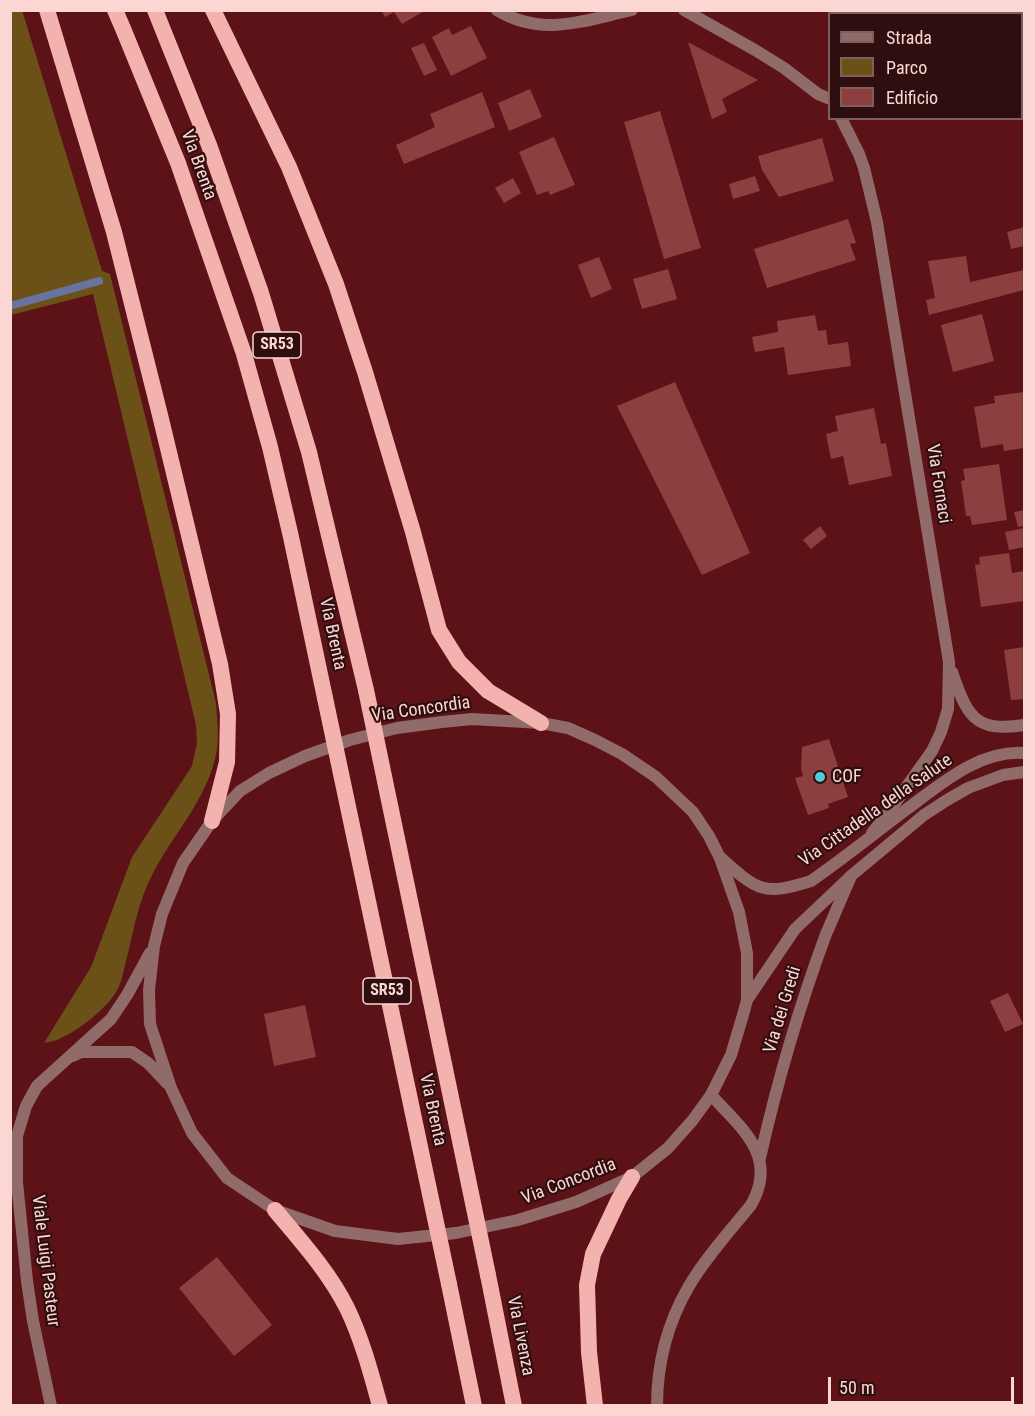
<!DOCTYPE html>
<html>
<head>
<meta charset="utf-8">
<style>
  body { margin:0 }
  #map { position:relative; width:1035px; height:1416px; overflow:hidden; background:#5c1217; font-family:"Roboto Condensed",sans-serif }
  canvas { display:block }
  .frame { position:absolute; inset:0; border:12px solid #fcd6d3; pointer-events:none }
  .legend { position:absolute; left:828px; top:12px; width:195px; height:108px; box-sizing:border-box; background:#2e0e0e; border:2px solid #805e5d; margin:0; padding:8px 10px; list-style:none; font-size:18px; color:#fcd6d3 }
  .legend li { display:flex; align-items:center; gap:12px; height:30px }
  .legend b { width:30px; border:2px solid #805e5d }
  .scale { position:absolute; left:828px; top:1377px; width:186px; height:27px; box-sizing:border-box; border:3px solid #fcd6d3; border-top:0; padding-left:8px; font-size:18px; line-height:21px; white-space:nowrap; color:#fcd6d3; -webkit-text-stroke:4px #2e0e0e; paint-order:stroke }
</style>
</head>
<body>
<div id="map">
<canvas width="1035" height="1416"></canvas>
<div class="frame"></div>
<ul class="legend">
<li><b style="height:8px;background:#906b69"></b>Strada</li>
<li><b style="height:16px;background:#6b5018"></b>Parco</li>
<li><b style="height:16px;background:#8c3f3e"></b>Edificio</li>
</ul>
<div class="scale">50 m</div>
</div>
<script>
const context = document.querySelector('canvas').getContext('2d');
context.lineJoin = 'round';
function fill(path, color) {
  context.fillStyle = color;
  context.fill(path, 'evenodd');
}
function trace(path, color, width, dash) {
  context.strokeStyle = color;
  context.lineWidth = width;
  context.lineCap = dash ? 'butt' : 'round';
  context.setLineDash(dash || []);
  context.stroke(path);
}
function drawText(font, color, halo, rows, align = 'center') {
  context.font = font + ' "Roboto Condensed",sans-serif';
  context.lineWidth = 4.5;
  context.setLineDash([]);
  context.textBaseline = 'middle';
  context.strokeStyle = halo;
  context.fillStyle = color;
  for (const [text, x, y, turn = 0] of rows) {
    context.save();
    context.translate(x, y);
    context.rotate((+turn || 0) * Math.PI / 180);
    context.textAlign = isNaN(turn) ? turn : align;
    if (halo) context.strokeText(text, 0, 0);
    context.fillText(text, 0, 0);
    context.restore();
  }
}
const green = new Path2D(`
  M22 10 102 271 110 274 216 703C217 718 219 734 217 749 209 801 167 839 147 886 136 911 132 939 125 965 123 974 121 984 116 992 107 1008 78 1031 61 1038 56 1041 49 1042 44 1043L91 967 132 857 192 766 197 743 196 725 93 294 11 315 10 11Z`);
const stream = new Path2D(`
  M10 306 99 281`);
const building = new Path2D(`
  M381 10H426L402 24 394 12 385 17Z
  M471 26 487 58 451 76 432 37 449 28 452 35Z
  M688 42 758 80 722 99 727 112 712 119Z
  M424 43 437 70 424 76 411 48Z
  M1024 56V102L1022 103V57Z
  M530 89 542 117 509 131 498 103Z
  M482 92 495 127 404 164 396 145 435 127 430 114Z
  M660 111 701 248 664 259 624 122Z
  M554 137 575 185 550 195 548 191 537 195 519 152Z
  M822 138 834 181 779 197 762 170 758 156Z
  M755 176 760 191 733 199 729 184Z
  M513 178 521 193 504 203 495 188Z
  M848 219 856 243 850 244 856 260 767 288 754 249Z
  M1024 227V246L1011 249 1007 232Z
  M966 256 970 282 1024 270V290L929 315 926 300 935 298 928 261Z
  M599 257 612 289 591 298 578 265Z
  M668 269 677 299 642 309 633 279Z
  M982 314 994 361 953 372 941 325Z
  M815 315 818 331 826 330 828 345 848 342 851 366 788 375 784 347 755 352 752 337 778 332 777 321Z
  M675 382 750 553 702 575 617 406Z
  M1024 392V448L1004 451 1003 444 981 448 974 407 995 403 994 396Z
  M874 408 881 444 886 443 892 476 849 485 843 456 831 459 826 434 838 431 835 416Z
  M999 464 1007 520 972 525 970 516H966L961 481 965 480 963 469Z
  M1024 510V526L1018 527 1014 512Z
  M820 526 827 536 811 549 803 540Z
  M1024 528V547L1009 550 1005 532Z
  M1009 553 1012 573 1024 571V601L981 607 975 565 980 564 979 557Z
  M1024 647V699L1011 700 1004 650Z
  M829 739 848 797 828 804 829 808 808 815 795 778 803 776 801 769 802 747Z
  M1008 993 1023 1024 1005 1032 990 1001Z
  M305 1005 316 1057 274 1066 264 1014Z
  M217 1257 272 1325 234 1356 179 1288Z`);
const minor = new Path2D(`
  M497 10C543 38 585 20 632 10
  M684 10 755 50 784 68 818 94 830 99
  M936 14 940 10
  M841 118 859 154 864 168 877 222 949 662 948 709 941 732 932 751 888 813 872 833
  M952 672C967 715 974 733 1024 725
  M760 1158C777 1083 799 1007 826 934 834 915 843 895 851 876
  M657 1406C657 1364 668 1322 689 1286 706 1257 730 1231 751 1205 779 1156 741 1128 711 1095`);
const tertiary = new Path2D(`
  M472 719 541 723 568 728 595 740 622 754 656 777 693 812 709 836 720 858 739 912 747 953V1000L743 1015 731 1055 711 1095 692 1121 668 1148 632 1177 576 1202 518 1220 456 1233 398 1239 335 1231 275 1210 227 1178 192 1133 171 1088 150 1024 149 990 154 946 162 914 183 863 212 821 240 791 269 773 305 756 350 740 397 728 442 722Z
  M721 858C758 891 763 896 811 881 844 858 875 833 907 809 941 784 979 750 1024 753
  M747 1000 795 929 852 875 924 815 947 800 968 788 1003 775 1024 772
  M73 1056 81 1052H132L148 1063 168 1084
  M51 1406 33 1321 27 1281 17 1182V1136L26 1106 37 1086 111 1019 127 995 150 953`);
const trunk = new Path2D(`
  M47 10 114 232 160 415 220 664 228 714 227 762 212 821
  M115 10 124 31 178 163 244 354 270 447 291 537 325 698
  M155 10 209 145 261 293 309 452 366 690
  M213 10 289 167 336 284 365 372 413 532 439 630 459 662 488 691 541 723
  M275 1210C301 1241 329 1272 347 1308 362 1339 371 1373 380 1406
  M488 1275 514 1406
  M449 1284 474 1406
  M595 1406 589 1352 587 1285 593 1254 619 1199 632 1177`);
const trunkBridge = new Path2D(`
  M366 690 488 1275
  M325 698 449 1284`);
const markers = [
  [820,777,6,"#52ccd6"]
];
const shields = [
  [277,345,48],
  [387,991,48]
];
const shieldNames = [
  ["SR53",277,345],
  ["SR53",387,991]
];
const streetNames = [
  ["Via Brenta",198,165,70],
  ["Via Fornaci",938,484,81],
  ["Via Brenta",332,634,78],
  ["Via Concordia",421,710,-8],
  ["Via Cittadella della Salute",876,811,-35],
  ["Via dei Gredi",783,1010,-73],
  ["Via Brenta",432,1110,78],
  ["Via Concordia",569,1182,-21],
  ["Viale Luigi Pasteur",45,1261,83],
  ["Via Livenza",520,1336,79]
];
const poiNames = [
  ["COF",832,777]
];
fill(green, '#6b5018');
trace(stream, '#68739f', 8);
fill(building, '#8c3f3e');
trace(minor, '#906b69', 12);
trace(tertiary, '#906b69', 12);
trace(trunk, '#f4b2af', 16);
trace(trunkBridge, '#f4b2af', 16);
for (const [x, y, r, color] of markers) {
  const dot = new Path2D();
  dot.arc(x, y, r, 0, 2 * Math.PI);
  context.fillStyle = color;
  context.fill(dot);
  trace(dot, '#2e0e0e', 2);
}
for (const [x, y, w] of shields) {
  const box = new Path2D();
  box.roundRect(x - w / 2, y - 13, w, 26, 4.5);
  context.fillStyle = '#2e0e0e';
  context.fill(box);
  trace(box, '#fcd6d3', 1.5);
}
drawText('bold 16px', '#fcd6d3', null, shieldNames);
drawText('18px', '#fcd6d3', '#2e0e0e', streetNames);
drawText('18px', '#fcd6d3', '#2e0e0e', poiNames, 'left');
</script>
</body>
</html>
